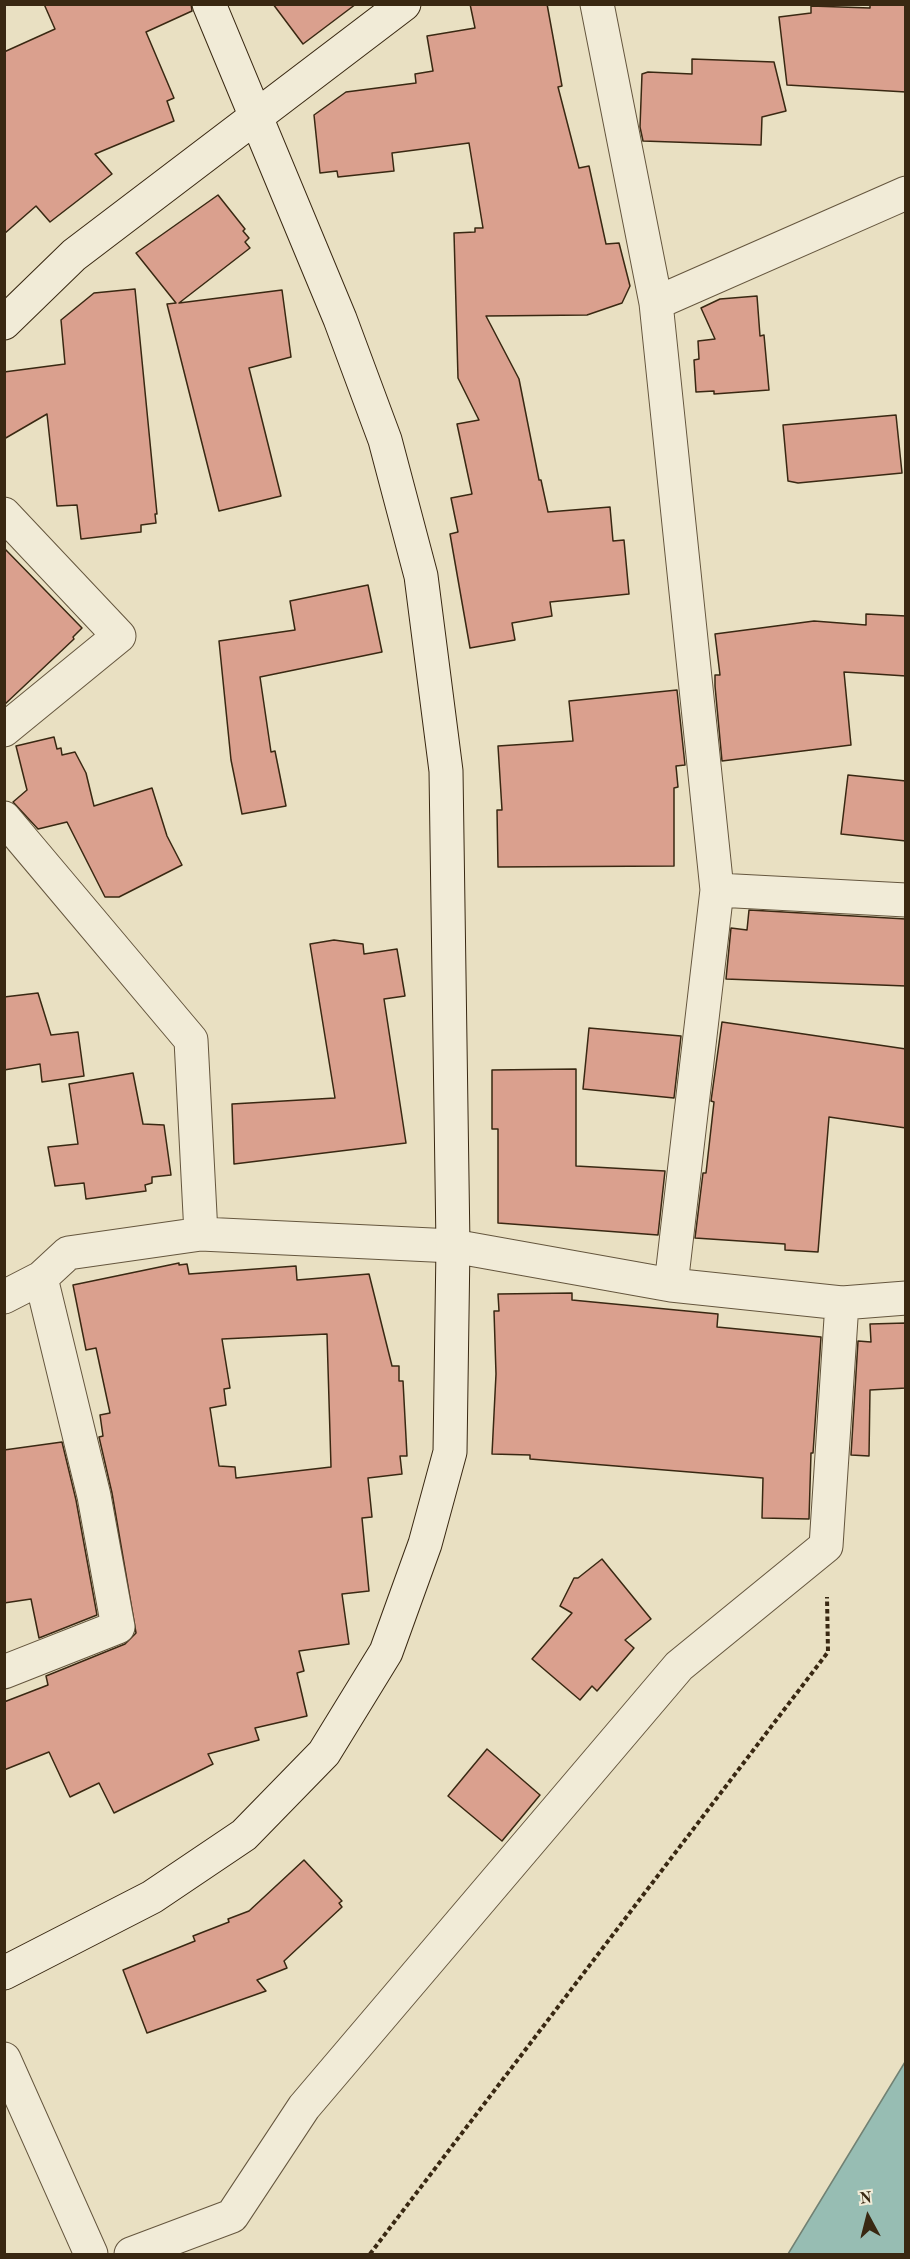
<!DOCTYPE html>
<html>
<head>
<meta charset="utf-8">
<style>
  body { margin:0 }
  #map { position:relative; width:910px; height:2259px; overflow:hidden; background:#e9e0c2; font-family:"Old Standard TT",serif }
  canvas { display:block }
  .frame { position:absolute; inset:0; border:6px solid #392812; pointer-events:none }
  .north { position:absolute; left:838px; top:2187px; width:60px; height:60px; -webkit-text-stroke:4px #f1ebd7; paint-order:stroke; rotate:353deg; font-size:16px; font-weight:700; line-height:24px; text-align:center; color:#392812 }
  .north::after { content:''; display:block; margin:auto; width:21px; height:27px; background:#392812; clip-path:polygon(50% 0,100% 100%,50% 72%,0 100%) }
</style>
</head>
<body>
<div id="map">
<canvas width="910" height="2259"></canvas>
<div class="frame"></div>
<div class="north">N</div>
</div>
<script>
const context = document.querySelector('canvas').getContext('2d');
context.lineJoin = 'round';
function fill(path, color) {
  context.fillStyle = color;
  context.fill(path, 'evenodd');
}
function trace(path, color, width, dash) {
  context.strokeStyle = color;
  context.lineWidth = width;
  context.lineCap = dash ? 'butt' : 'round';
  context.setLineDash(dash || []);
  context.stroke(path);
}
const water = new Path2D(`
  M905 2062V2254H788Z`);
const building = new Path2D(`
  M44 4H191L192 11 146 32 174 98 167 101 174 121 95 154 112 174 50 222 36 206 4 234V52L55 29Z
  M273 4H356L303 44Z
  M470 4H547L562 86 558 87 579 168 589 166 606 244 619 243 630 286 622 303 587 315 486 316 519 379 539 480H541L548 512 610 507 613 541 624 540 629 594 550 602 552 616 512 623 515 640 470 648 450 534 458 532 451 498 472 494 457 424 479 420 458 378 454 233 475 232V228H483L469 143 392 153 394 171 338 177 337 171 320 173 314 115 346 92 416 83 415 74 433 71 427 36 475 28Z
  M870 4H906V92L787 85 779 17 811 13V6L870 8Z
  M692 59 774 62 786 111 762 117 761 145 643 141 640 127 642 74 648 72 692 74Z
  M218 195 245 229 243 231 249 238 245 242 250 248 179 303 282 290 291 357 249 368 281 496 219 511 167 304 176 303 136 253Z
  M135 289 157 514H155L156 523 141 525V532L81 539 77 505 57 506 47 414 4 439V372L65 364 61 320 94 293Z
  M757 296 760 336 764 335 769 390 714 394V391L696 392 694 360 699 359 698 341 715 339 701 308 720 299Z
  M896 415 902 473 798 483 788 481 783 425Z
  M4 548 82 628 73 637 74 639 4 705Z
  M368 585 382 652 260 677 271 752 275 751 286 806 242 814 231 760 219 641 295 630 290 601Z
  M866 614 906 616V676L844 672 851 745 722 761 715 686V675H720L715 634 814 621 866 625Z
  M677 690 685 765 676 766 678 787 674 788V866L498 867 497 810H502L498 746 573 741 569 701Z
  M54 737 57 749 61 748 62 755 75 752 86 773 94 806 152 788 167 836 182 865 119 897H105L67 822 38 829 13 802 27 790 16 746Z
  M848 775 906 781V841L841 834Z
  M749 910 906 919V986L726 979 731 928 747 930Z
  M334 940 363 944 364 954 397 949 405 996 384 999 406 1143 234 1164 232 1104 335 1098 310 944Z
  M38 993 51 1035 78 1032 84 1076 42 1082 40 1064 4 1070V997Z
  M722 1022 906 1049V1128L829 1117 818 1252 785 1250V1244L695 1238 703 1173H706L714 1102 711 1101Z
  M589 1028 681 1036 674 1098 583 1089Z
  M576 1069V1166L665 1171 658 1235 498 1223V1129H492V1070Z
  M133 1073 143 1124 164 1125 171 1175 152 1177V1183L145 1185 146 1191 86 1199 84 1183 55 1186 48 1147 78 1144 69 1084Z
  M179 1263V1265L187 1264 189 1274 296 1266 297 1280 369 1274 392 1366H399V1381H403L407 1456H400L402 1474 368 1478 372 1517 362 1518 369 1591 342 1594 349 1644 299 1651 304 1671 297 1673 307 1716 255 1728 259 1740 208 1754 213 1764 114 1813 99 1783 70 1797 49 1752 4 1770V1702L48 1685 46 1676 125 1644 136 1633 112 1493 99 1437 103 1436 100 1415 110 1413 96 1348 86 1350 73 1285ZM327 1334 331 1467 236 1478 235 1467 219 1466 210 1408 226 1405 224 1389 230 1388 222 1339Z
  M572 1293V1300L718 1314 717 1327 821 1337 813 1453H811L809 1519 762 1518 763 1478 530 1459V1455L492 1454 496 1374 494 1311H499L498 1294Z
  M906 1323V1388L870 1390 869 1456 851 1455 858 1341 871 1342 870 1324Z
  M62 1442 76 1500 97 1615 39 1638 31 1599 4 1603V1450Z
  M602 1559 651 1619 625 1640 634 1648 597 1691 592 1686 580 1700 532 1659 572 1613 560 1606 574 1578H578Z
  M487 1749 540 1795 502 1841 448 1796Z
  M304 1860 342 1901 339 1903 342 1907 284 1961 287 1968 257 1980 266 1991 147 2033 123 1970 195 1941 193 1936 229 1922 228 1919 249 1911Z`);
const path = new Path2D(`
  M370 2254 828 1652 827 1597`);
const street = new Path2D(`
  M597 4 656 303 717 890 671 1285
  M656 303 906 193
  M4 514 119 636 4 730
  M4 818 191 1040 201 1234
  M717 890 906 900
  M4 1297 41 1278 68 1253 201 1234 453 1246 671 1285 842 1303 906 1298
  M4 1672 118 1627 94 1496 41 1278
  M4 2059 91 2254
  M131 2254 232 2216 304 2107 679 1666 826 1546 842 1303`);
const secondary = new Path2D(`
  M4 323 74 255 404 4
  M4 1973 152 1897 244 1835 324 1753 386 1652 425 1544 450 1452 453 1246 446 771 421 576 385 440 340 319 209 4`);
fill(water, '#97bdb3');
trace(water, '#718173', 1.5);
fill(building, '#daa08e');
trace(building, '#392812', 1.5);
trace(street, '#65563e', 35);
trace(secondary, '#392812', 35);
trace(path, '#392812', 4, [4.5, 3]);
trace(street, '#f1ebd7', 33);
trace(secondary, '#f1ebd7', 33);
</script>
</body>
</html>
